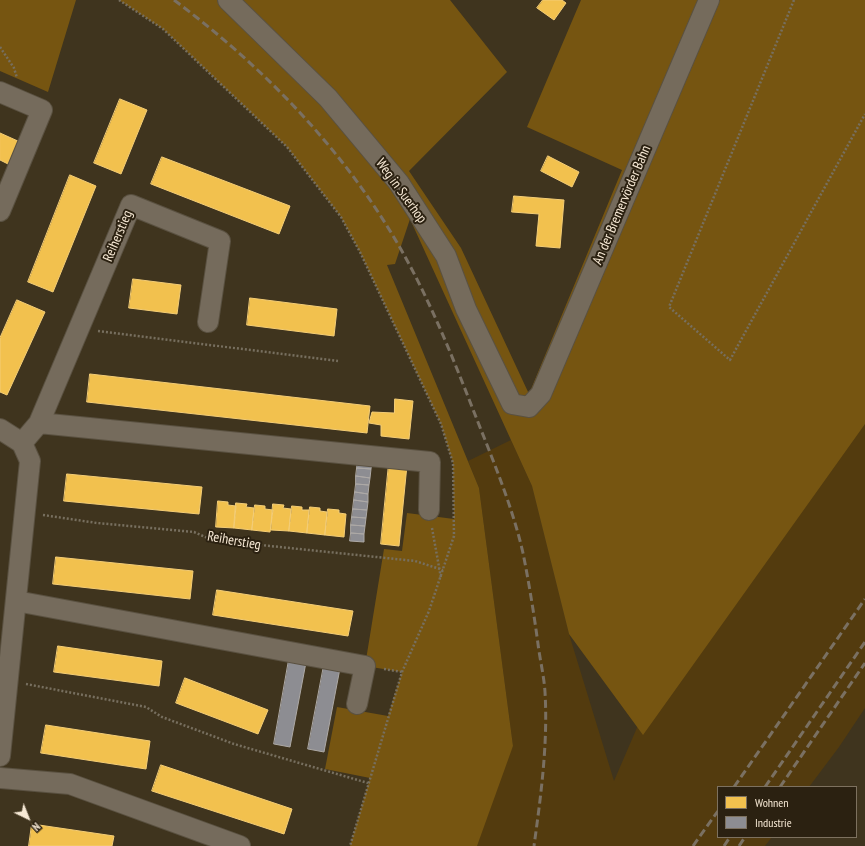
<!DOCTYPE html>
<html>
<head>
<meta charset="utf-8">
<style>
  body { margin:0 }
  #map { position:relative; width:865px; height:846px; overflow:hidden; background:#3f341e; font-family:"PT Sans Narrow",sans-serif }
  canvas { display:block }
  .legend { position:absolute; left:717px; top:786px; width:140px; height:52px; box-sizing:border-box; background:#2b2111; border:1px solid #7d715f; margin:0; padding:5px 7px; list-style:none; font-size:12px; color:#f7e9d5 }
  .legend li { display:flex; align-items:center; gap:8px; height:20px }
  .legend b { width:20px; border:1px solid #7d715f }
  .north { position:absolute; left:8px; top:798px; width:40px; height:40px; -webkit-text-stroke:3px #2b2111; paint-order:stroke; rotate:137deg; font-size:11px; font-weight:700; line-height:16px; text-align:center; color:#f7e9d5 }
  .north::after { content:''; display:block; margin:auto; width:14px; height:18px; background:#f7e9d5; clip-path:polygon(50% 0,100% 100%,50% 72%,0 100%) }
</style>
</head>
<body>
<div id="map">
<canvas width="865" height="846"></canvas>
<ul class="legend">
<li><b style="height:11px;background:#f2c14e"></b>Wohnen</li>
<li><b style="height:11px;background:#8d8d92"></b>Industrie</li>
</ul>
<div class="north">N</div>
</div>
<script>
const context = document.querySelector('canvas').getContext('2d');
context.lineJoin = 'round';
function fill(path, color) {
  context.fillStyle = color;
  context.fill(path, 'evenodd');
}
function trace(path, color, width, dash) {
  context.strokeStyle = color;
  context.lineWidth = width;
  context.lineCap = dash ? 'butt' : 'round';
  context.setLineDash(dash || []);
  context.stroke(path);
}
function drawText(font, color, halo, rows, align = 'center') {
  context.font = font + ' "PT Sans Narrow",sans-serif';
  context.lineWidth = 4;
  context.setLineDash([]);
  context.textBaseline = 'middle';
  context.strokeStyle = halo;
  context.fillStyle = color;
  for (const [text, x, y, turn = 0] of rows) {
    context.save();
    context.translate(x, y);
    context.rotate((+turn || 0) * Math.PI / 180);
    context.textAlign = isNaN(turn) ? turn : align;
    if (halo) context.strokeText(text, 0, 0);
    context.fillText(text, 0, 0);
    context.restore();
  }
}
const built = new Path2D(`
  M865 311V708L839 747 809 787H718V837H772L765 846H463L513 746 479 488 468 461 511 440 532 486 569 634 614 781 711 556Z`);
const green = new Path2D(`
  M0 0H76L48 92 0 71Z
  M119 0H450L507 72 409 171 461 248 529 394 622 170 527 127 581 0H865V424L643 735 569 634 532 486 410 219 395 264 387 265 479 488 513 746 477 846H350L370 778 325 769 337 707 388 716 402 672 365 666 384 549 402 551 407 513 454 519 453 463 441 424 360 252 341 217 287 147 163 29Z`);
const homes = new Path2D(`
  M543 0H562L566 3 554 20 537 8Z
  M120 99 147 110 121 174 94 163Z
  M0 133 20 142 10 165 0 160Z
  M548 156 579 172 572 187 541 171Z
  M162 157 290 206 279 234 151 184Z
  M70 175 96 186 53 292 28 282Z
  M514 196 564 200 560 248 536 246 539 214 512 212Z
  M133 279 181 285 177 314 129 308Z
  M250 298 337 309 334 336 247 325Z
  M17 300 45 312 7 395 0 392V338Z
  M90 374 370 406 367 433 87 402Z
  M395 399 413 401 409 439 381 436V425L369 423 372 412 394 413Z
  M389 463 407 465 399 546 381 544Z
  M67 474 202 487 199 514 64 501Z
  M218 501 228 502V505L236 506 234 528 216 527Z
  M236 503 247 504 246 507 254 508 252 530 234 528Z
  M273 504 284 505 283 508 291 509 289 531 271 530Z
  M255 505 265 506V509L273 510 270 532 252 530Z
  M292 506 302 507V510H309L307 533 289 531Z
  M310 507 320 508V511L327 512 325 535 307 533Z
  M328 509 339 510V513L346 514 344 537 325 535Z
  M56 557 193 571 190 599 53 584Z
  M217 590 353 611 348 636 213 615Z
  M58 646 162 661 159 686 54 672Z
  M185 678 268 710 258 734 176 703Z
  M46 725 150 741 146 769 41 753Z
  M161 765 292 809 284 834 152 791Z
  M32 824 114 836 112 846H29Z`);
const industry = new Path2D(`
  M358 460 372 461 371 469 357 468Z
  M357 468 371 469 370 478 356 476Z
  M356 476 370 478 369 485 356 484Z
  M356 484 369 485 368 494 355 492Z
  M355 492 368 494V502L354 500Z
  M354 500 368 502 367 510 353 509Z
  M353 509 367 510 366 518 352 517Z
  M352 517 366 518 365 526 351 525Z
  M351 525 365 526 364 534 351 533Z
  M351 533 364 534V542L350 541Z
  M290 654 307 657 290 747 274 744Z
  M325 660 341 663 324 752 308 749Z`);
const path = new Path2D(`
  M119 0 163 29 287 147 341 217 360 252 441 424 453 463 454 536 429 611 402 672 350 846
  M794 0 669 307 730 360 865 114
  M0 47 14 68 17 78
  M98 331 338 361
  M43 515 97 523 194 532 212 540 415 561 443 570
  M432 528 441 578
  M384 669 402 672
  M26 684 146 707 162 717 234 744 368 783`);
const minor = new Path2D(`
  M228 0 328 98 399 183 446 256 466 309 512 404 529 407 541 394 709 0
  M0 92 42 110 0 211
  M39 423 430 462 429 510
  M0 429 22 443 30 461 0 756
  M22 443 39 423 131 205 220 241 208 322
  M16 601 365 666 357 704
  M0 778 70 784 240 846`);
const rail = new Path2D(`
  M174 0C265 68 347 153 403 253 431 303 453 358 474 412 492 458 512 505 523 553 529 583 534 614 538 644 540 660 544 676 545 692 548 743 541 795 534 846
  M734 787 865 599
  M765 787 865 642
  M780 787 865 663
  M693 846 718 811
  M724 846 730 837
  M739 846 745 837`);
const streetNames = [
  ["Weg in Suerhop",401,191,54],
  ["An der Bremervörder Bahn",622,205,-67],
  ["Reiherstieg",118,236,-67],
  ["Reiherstieg",234,541,10]
];
fill(built, '#533b0e');
fill(green, '#765511');
fill(homes, '#f2c14e');
trace(homes, '#f4cd76', 1);
fill(industry, '#8d8d92');
trace(industry, '#ada9a6', 1);
trace(minor, '#5a5141', 22);
trace(path, '#776f5f', 2.5, [2, 2]);
trace(minor, '#756b5c', 20);
trace(rail, '#7a7062', 3, [8, 4]);
drawText('14px', '#f7e9d5', '#2b2111', streetNames);
</script>
</body>
</html>
